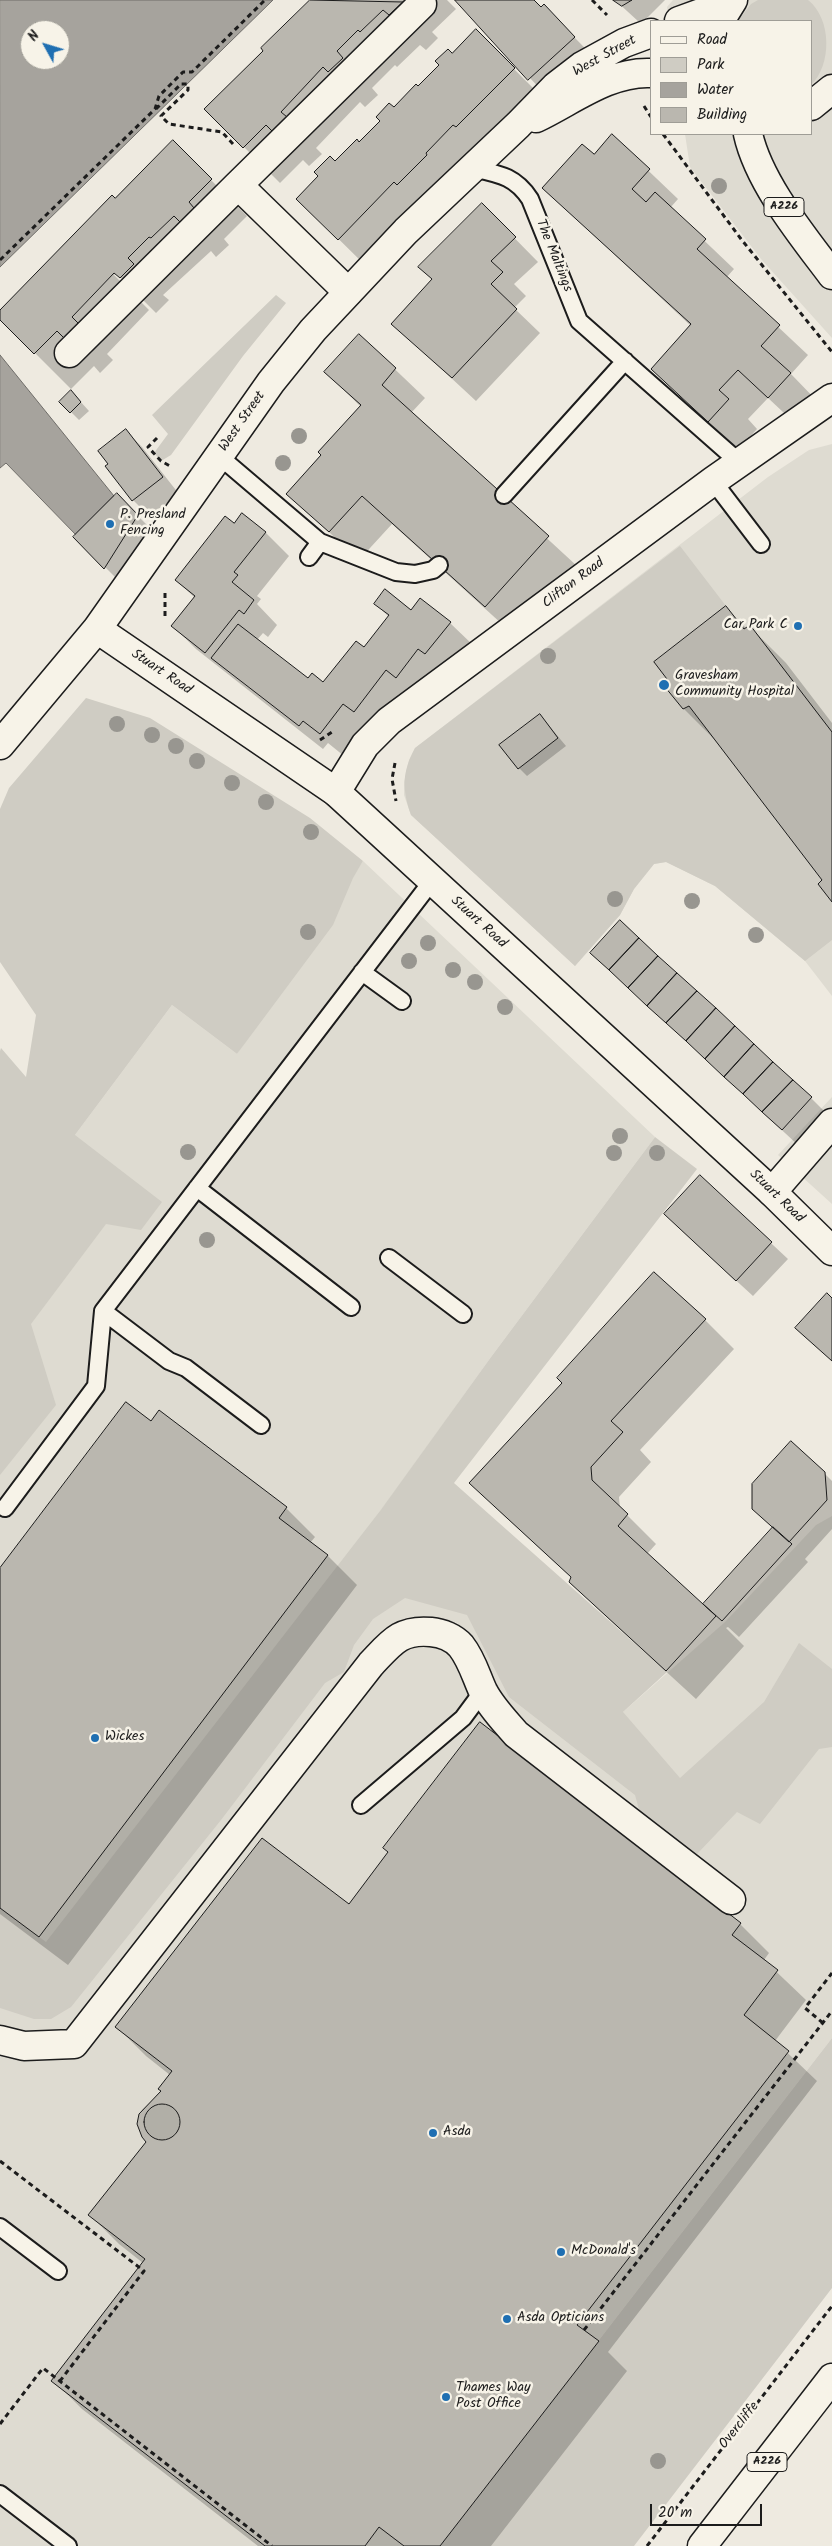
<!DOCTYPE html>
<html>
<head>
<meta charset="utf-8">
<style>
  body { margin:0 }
  #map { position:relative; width:832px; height:2546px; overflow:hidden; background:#eeeae0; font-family:Kalam,sans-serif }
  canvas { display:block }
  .legend { position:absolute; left:650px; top:20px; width:162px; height:115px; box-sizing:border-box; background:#f7f3e8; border:1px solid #9f9d96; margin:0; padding:6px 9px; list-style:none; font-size:15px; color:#1c1c1c }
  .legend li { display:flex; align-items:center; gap:10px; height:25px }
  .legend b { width:25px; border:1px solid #9f9d96 }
  .north { position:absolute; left:20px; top:20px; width:50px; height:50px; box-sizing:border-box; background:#f7f3e8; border:1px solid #9f9d96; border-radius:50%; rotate:309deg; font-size:14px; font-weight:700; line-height:20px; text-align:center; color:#1c1c1c }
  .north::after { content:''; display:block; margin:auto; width:18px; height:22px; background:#1f6fb2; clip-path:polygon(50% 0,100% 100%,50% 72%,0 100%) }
  .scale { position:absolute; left:650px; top:2504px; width:112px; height:22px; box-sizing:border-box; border:2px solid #1c1c1c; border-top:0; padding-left:6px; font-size:15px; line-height:18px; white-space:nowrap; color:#1c1c1c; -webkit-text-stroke:4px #f7f3e8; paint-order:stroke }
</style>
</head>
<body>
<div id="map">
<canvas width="832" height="2546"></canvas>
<ul class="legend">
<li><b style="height:6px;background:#f7f3e8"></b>Road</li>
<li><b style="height:14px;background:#cfccc3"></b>Park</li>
<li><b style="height:14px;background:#a6a39d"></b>Water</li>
<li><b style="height:14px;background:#bab7af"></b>Building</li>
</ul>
<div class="north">N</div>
<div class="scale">20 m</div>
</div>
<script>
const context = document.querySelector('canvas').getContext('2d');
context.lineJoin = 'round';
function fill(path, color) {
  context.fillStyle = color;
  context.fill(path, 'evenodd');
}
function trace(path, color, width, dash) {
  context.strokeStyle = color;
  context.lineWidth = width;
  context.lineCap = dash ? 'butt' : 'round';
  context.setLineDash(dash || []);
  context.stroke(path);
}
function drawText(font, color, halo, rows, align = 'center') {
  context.font = font + ' Kalam,sans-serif';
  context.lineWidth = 5;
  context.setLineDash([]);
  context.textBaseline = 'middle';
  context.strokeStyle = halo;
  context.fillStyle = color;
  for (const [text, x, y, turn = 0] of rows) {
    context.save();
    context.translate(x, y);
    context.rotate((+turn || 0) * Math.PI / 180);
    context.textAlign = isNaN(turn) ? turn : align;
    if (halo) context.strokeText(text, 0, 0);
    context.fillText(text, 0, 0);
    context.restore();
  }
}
const built = new Path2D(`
  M673 0H832V338L761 259 690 167 685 134H811V21H669L667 7Z
  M832 444V996L805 961 715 886 666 862 654 864 634 889 620 915 575 966 411 815 404 795V782L409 760 415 748 768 477 809 450Z
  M363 861 655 1137 491 1357 380 1512 623 1712 725 1622 816 1525 832 1516V2038L440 2546H0V1275L75 1135 172 1005 237 1054Z
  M832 1097V1204L778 1155Z`);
const green = new Path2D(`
  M758 0H808C832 19 832 65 811 85V21H738L751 4Z
  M276 295 286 303 243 356 171 455 161 461 154 453 168 434 152 415Z
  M680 546 726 606 654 662 670 683 666 687 683 709 689 706 822 880 818 884 832 902V940L805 961 715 886 666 862 654 864 634 889 620 915 575 966 411 815C402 789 402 772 415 748Z
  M86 698 150 718 310 818 363 861 353 878 333 925 237 1054 172 1005 75 1135 162 1202 141 1230 106 1224 31 1324 56 1405 0 1475V1051L1 1048 26 1077 36 1015 0 962V809L9 788Z
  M655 1137 697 1169 454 1483 667 1672 623 1712 680 1778 764 1702 799 1643 832 1669V1747L819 1749 760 1824 737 1812 697 1854 640 1813 635 1795 509 1697 467 1615 405 1598 373 1619 354 1645 344 1672 325 1683 221 1820 71 2007 51 2019H34L0 2008V1908L46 1942 380 1511 491 1357Z
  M832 2038V2288L634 2546H440Z`);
const water = new Path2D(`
  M0 0H273L0 267ZM30 30H60V60H30Z
  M0 355 114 496 76 535 6 463 0 468Z`);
const shadow = new Path2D(`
  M312 0H447L456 9 432 32 438 38 426 50 420 45 397 67 395 65 372 88 378 95 365 107 360 102 316 148 322 154 309 166 303 160 280 183 206 109Z
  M456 0H532L541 9 544 6 610 74 565 115Z
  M615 0H665L644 21 639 22Z
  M476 31 543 98 368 268 298 199 335 163 360 144Z
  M612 136 678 199 670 208 734 269 726 278 808 355 791 374 819 403 798 426 768 398 748 419 757 429 738 450 652 369 691 326 543 188 594 155Z
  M173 142 247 216 224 239 229 245 216 257 211 251 163 295 169 300 156 313 116 273 114 275 149 310 107 354 113 360 100 373 94 366 71 389 0 318V312Z
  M482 205 538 262 514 284 526 296 514 308 540 333 476 401 393 324 433 280 420 267Z
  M359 335 425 398 411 413 577 566 514 635 392 524 359 560 288 494 361 407 326 372Z
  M79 400 89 411 79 420 61 402Z
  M126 431 142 447 179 494 149 516 133 500 110 464Z
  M117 495 154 532 122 584 75 537Z
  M234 525 265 532 289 556 257 596 261 599 257 604 277 625 268 637 263 633 257 640 308 680 323 684 364 649 389 617 376 604 450 623 474 646 344 756 328 743 323 749 196 649 173 626 195 598 176 580Z
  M726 608 747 629 750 627 786 663 832 723V900L824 880 720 745 684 709 667 687Z
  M540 715 566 746 527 776 519 768Z
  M591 953 811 1098 827 1114 799 1146Z
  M700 1177 788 1259 753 1296 682 1231Z
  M705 1320 734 1349 640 1450 651 1462 619 1497 620 1508 656 1544 647 1554 708 1611 824 1473 832 1481V1529L805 1559 808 1562 739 1637 728 1627 726 1628 744 1646 696 1699 600 1611 571 1581 572 1578 500 1512Z
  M151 1423 286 1508 315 1537 310 1543 328 1556 357 1585 68 1965 0 1914V1570Z
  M349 1906 740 1924 769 1953 764 1960 806 2000 775 2041 817 2081 608 2352 627 2371 491 2546H258L82 2409 53 2380 143 2263 119 2244 90 2215 148 2142 138 2124 142 2110 162 2092 170 2075 146 2056 117 2027Z`);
const building = new Path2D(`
  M310 0 403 2 389 15 383 10 360 32 358 30 337 51 343 58 328 72 323 67 281 112 287 117 272 131 266 125 243 148 204 109 263 51 261 48Z
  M455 0H534L541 7 544 4 575 37 528 80Z
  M613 0H632L622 6Z
  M476 29 515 68 456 127 453 125 426 153 427 155 397 185 394 182 338 240 296 199 318 176 314 172 330 156 335 161 357 139 359 142 380 121 376 117 389 103 394 107 416 84 418 86 439 65 435 61 448 49 452 53Z
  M612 134 650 169 632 189 646 202 655 192 706 239 697 249 780 325 761 346 791 373 768 398 738 370 719 390 729 399 708 422 651 369 691 324 542 188 582 144 594 154Z
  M173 140 212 179 189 202 194 208 180 222 174 216 151 238 149 237 128 258 134 264 120 278 114 273 72 317 78 323 64 338 57 331 34 354 0 320V310L112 195 115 198Z
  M482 203 516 237 491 261 503 272 491 284 517 309 452 378 391 324 432 279 418 267Z
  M359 334 396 368 382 385 549 536 485 607 362 496 329 532 286 494 321 455 318 452 361 405 324 372Z
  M71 390 81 402 70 413 59 402Z
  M126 429 163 477 132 501 105 466 108 464 98 451Z
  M117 493 138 515 104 569 73 537Z
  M242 513 266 532 234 572 238 575 232 582 254 600 244 614 239 610 205 653 171 626 195 596 175 580 225 516 234 523Z
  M385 589 411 610 420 598 451 622 425 654 418 649 396 678 386 670 354 712 343 704 320 734 303 721 299 726 211 658 238 624 308 678 312 673 323 682 356 641 364 647 389 615 374 604Z
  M726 606 744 629 750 625 832 732V902L818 884 822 880 689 706 683 709 665 687 670 683 654 662Z
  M540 714 558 738 518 769 499 745Z
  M620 920 639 938 609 970 590 953Z
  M639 938 658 956 628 988 609 970Z
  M658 956 677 973 647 1006 628 988Z
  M677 973 697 991 666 1023 647 1006Z
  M697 991 716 1008 686 1041 666 1023Z
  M716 1008 735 1026 705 1059 686 1041Z
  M735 1026 754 1044 724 1077 705 1059Z
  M754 1044 773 1062 743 1094 724 1077Z
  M773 1062 793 1080 762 1112 743 1094Z
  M793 1080 812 1097 782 1130 762 1112Z
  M700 1175 772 1242 736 1281 664 1214Z
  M654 1272 706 1319 611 1421 623 1432 591 1467 592 1480 628 1514 618 1526 716 1616 666 1671 569 1582 571 1577 469 1483 562 1383 557 1378Z
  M827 1293 832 1298V1361L795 1328Z
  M126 1402 151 1421 159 1410 287 1507 279 1518 328 1555 39 1937 0 1908V1568Z
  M791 1441 825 1472 827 1500 789 1542 752 1509V1484Z
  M773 1527 792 1544 722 1621 703 1604Z
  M480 1722 741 1923 732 1935 778 1970 744 2015 789 2051 577 2325 599 2341 440 2546H404L379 2527 365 2546H265L51 2381 145 2259 88 2215 146 2142 142 2137 137 2124 139 2114 161 2091 158 2089 172 2071 115 2027 262 1838 349 1904 388 1852 383 1848Z
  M144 2122a18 18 0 1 1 36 0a18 18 0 1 1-36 0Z`);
const path = new Path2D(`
  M592 0 607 15
  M644 106 651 117
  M156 109 181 84H188V90L161 116 169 124 222 132 233 144
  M663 134 741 239 832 352
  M0 260 155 109 159 96 183 72H192L265 0
  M157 438 148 447 161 461 170 466
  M165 593V619
  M320 740 332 732
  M395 763 392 779 396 801
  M823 2023 805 2008 832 1973
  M0 2161 144 2271 60 2381
  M584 2330 832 2011
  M0 2424 43 2368 272 2546
  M647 2546 832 2306`);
const lane = new Path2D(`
  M472 168C499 174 515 176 530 199L579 321 740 463
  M219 456 320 542 396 572 415 574 433 570 439 565
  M713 481 761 544
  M504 495 625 361
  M309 557 320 542
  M362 972 402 1001
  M197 1188 351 1307
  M389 1258 463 1314
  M103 1311 169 1361 186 1368 261 1425
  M5 1508 96 1386 103 1311 432 881
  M361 1805 463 1718 483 1691
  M0 2227 58 2271
  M0 2494 68 2546`);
const street = new Path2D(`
  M238 185 422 4
  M69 353 238 185 348 292
  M336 792 365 745 389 721 713 481 832 398
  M772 1192 832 1123
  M0 2040 24 2046 74 2044 371 1664C391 1643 400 1629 431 1632 442 1633 454 1638 461 1646 472 1660 476 1676 483 1691 491 1707 504 1720 516 1734L731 1900`);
const secondary = new Path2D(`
  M679 21 731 2
  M536 118C572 101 609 71 651 73
  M97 629 336 792 772 1192 832 1251
  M0 745 97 629 271 382 313 330 406 231 518 125 556 86 582 66 624 43 651 33`);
const primary = new Path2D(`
  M720 21 733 0
  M811 106 832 89
  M748 134C759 183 802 235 832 275
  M702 2546 832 2378`);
const trees = [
  [719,186],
  [299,436],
  [283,463],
  [548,656],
  [117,724],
  [152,735],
  [176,746],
  [197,761],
  [232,783],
  [266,802],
  [311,832],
  [615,899],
  [692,901],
  [308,932],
  [756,935],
  [428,943],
  [409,961],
  [453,970],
  [475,982],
  [505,1007],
  [620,1136],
  [188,1152],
  [614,1153],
  [657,1153],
  [207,1240],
  [658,2461]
];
const markers = [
  [110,524,5,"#1f6fb2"],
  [798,626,5,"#1f6fb2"],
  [664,685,6,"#1f6fb2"],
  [95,1738,5,"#1f6fb2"],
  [433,2133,5,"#1f6fb2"],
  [561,2252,5,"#1f6fb2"],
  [507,2319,5,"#1f6fb2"],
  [446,2397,5,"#1f6fb2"]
];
const shields = [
  [784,207,40],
  [767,2462,40]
];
const shieldNames = [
  ["A226",784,207],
  ["A226",767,2462]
];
const streetNames = [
  ["West Street",605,57,-29],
  ["The Maltings",553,256,68],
  ["West Street",243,422,-55],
  ["Clifton Road",574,584,-37],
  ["Stuart Road",161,673,34],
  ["Stuart Road",478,923,42],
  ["Stuart Road",776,1197,44],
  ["Overcliffe",740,2426,-52]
];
const poiNames = [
  ["P. Presland",120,516],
  ["Fencing",120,532],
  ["Car Park C",788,626,"right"],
  ["Gravesham",675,677],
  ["Community Hospital",675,693],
  ["Wickes",105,1738],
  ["Asda",443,2133],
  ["McDonald's",571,2252],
  ["Asda Opticians",517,2319],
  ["Thames Way",456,2389],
  ["Post Office",456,2405]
];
fill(built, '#dedbd1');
fill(green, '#cfccc3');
fill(water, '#a6a39d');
trace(water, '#6f6d69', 1);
fill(shadow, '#0003');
fill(building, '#bab7af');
trace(building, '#1c1c1c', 1);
trace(lane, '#1c1c1c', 20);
trace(street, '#1c1c1c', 31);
trace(secondary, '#1c1c1c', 31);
trace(primary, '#1c1c1c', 31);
trace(path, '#1c1c1c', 3, [5, 4]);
trace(lane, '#f7f3e8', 16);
trace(street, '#f7f3e8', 28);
trace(secondary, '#f7f3e8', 28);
trace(primary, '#f7f3e8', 28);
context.fillStyle = '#989690';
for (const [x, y] of trees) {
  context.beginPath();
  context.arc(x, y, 8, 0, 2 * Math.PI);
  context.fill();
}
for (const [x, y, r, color] of markers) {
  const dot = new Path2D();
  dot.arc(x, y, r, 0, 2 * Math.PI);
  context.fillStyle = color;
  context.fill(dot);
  trace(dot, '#f7f3e8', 2);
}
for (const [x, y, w] of shields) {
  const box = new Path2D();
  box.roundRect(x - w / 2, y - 9.5, w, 19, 4);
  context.fillStyle = '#f7f3e8';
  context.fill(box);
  trace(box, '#1c1c1c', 1);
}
drawText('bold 12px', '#1c1c1c', null, shieldNames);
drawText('14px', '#1c1c1c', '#f7f3e8', streetNames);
drawText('14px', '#1c1c1c', '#f7f3e8', poiNames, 'left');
</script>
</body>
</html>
